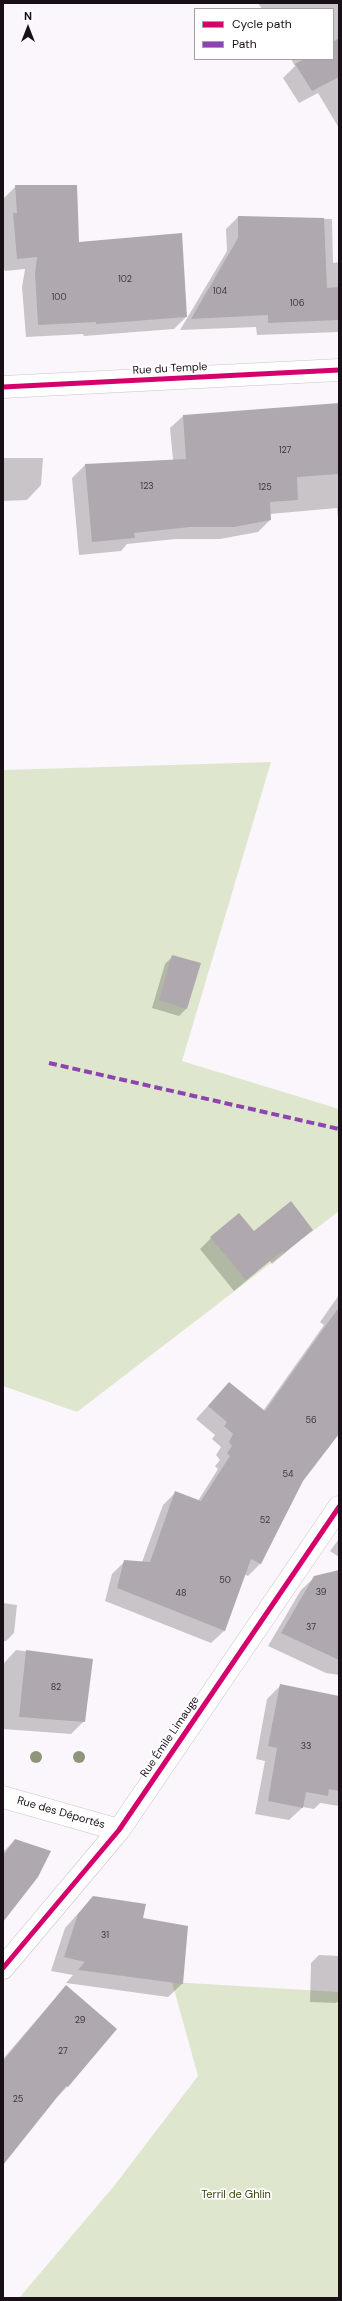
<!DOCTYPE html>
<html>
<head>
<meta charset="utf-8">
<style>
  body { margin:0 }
  #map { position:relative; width:342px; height:2301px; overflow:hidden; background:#fbf6fb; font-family:"DM Sans",sans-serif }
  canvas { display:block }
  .frame { position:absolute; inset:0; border:4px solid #180f17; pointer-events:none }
  .legend { position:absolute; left:194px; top:8px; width:140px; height:52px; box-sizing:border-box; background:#fff; border:1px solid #a39fa2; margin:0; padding:5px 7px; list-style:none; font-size:12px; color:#180f17 }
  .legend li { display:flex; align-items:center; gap:8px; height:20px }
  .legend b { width:20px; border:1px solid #a39fa2 }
  .north { position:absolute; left:8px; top:8px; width:40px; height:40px; -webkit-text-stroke:3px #fff; paint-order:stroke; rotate:0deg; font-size:11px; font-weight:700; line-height:16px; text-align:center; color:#180f17 }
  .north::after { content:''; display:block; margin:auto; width:14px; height:18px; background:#180f17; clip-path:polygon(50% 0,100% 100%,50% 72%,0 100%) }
</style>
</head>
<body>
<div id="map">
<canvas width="342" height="2301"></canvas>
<div class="frame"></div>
<ul class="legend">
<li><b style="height:5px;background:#d6006c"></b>Cycle path</li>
<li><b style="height:5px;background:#8e44ad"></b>Path</li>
</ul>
<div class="north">N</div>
</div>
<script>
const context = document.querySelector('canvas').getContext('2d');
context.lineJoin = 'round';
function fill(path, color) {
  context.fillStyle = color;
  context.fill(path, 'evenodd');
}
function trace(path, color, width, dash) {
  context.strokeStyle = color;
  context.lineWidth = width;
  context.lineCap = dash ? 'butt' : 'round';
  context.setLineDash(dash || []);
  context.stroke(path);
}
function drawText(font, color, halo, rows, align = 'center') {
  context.font = font + ' "DM Sans",sans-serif';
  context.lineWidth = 3.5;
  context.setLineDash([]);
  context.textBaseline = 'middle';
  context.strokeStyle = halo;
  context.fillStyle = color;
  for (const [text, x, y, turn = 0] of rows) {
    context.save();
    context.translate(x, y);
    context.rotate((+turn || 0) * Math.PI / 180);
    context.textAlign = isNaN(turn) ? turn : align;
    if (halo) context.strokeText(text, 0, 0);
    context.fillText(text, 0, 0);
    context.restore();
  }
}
const green = new Path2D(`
  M271 762 182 1061 339 1109V1211L77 1412 3 1386V770Z
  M172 1982 339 1992V2298H19L114 2186 198 2076Z`);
const shadow = new Path2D(`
  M258 3H339V128L318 93 299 103 283 78 295 66 291 59H333V9H262Z
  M16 186 78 243 186 317 174 329 84 336 83 334 26 337 22 287 25 269 5 271 3 267V199Z
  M238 217 332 219 333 263 339 262V332L257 335 256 327 180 330 227 251 226 229Z
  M339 404V527L337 508 270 514V520L258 532 220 539H176L127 544 121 551 79 555 72 478 85 465 173 460 170 428 183 416Z
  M3 458H43L41 485 27 500 3 501Z
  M173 956 187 1008 179 1016 152 1008 165 964Z
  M312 1230 272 1264 270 1261 234 1291 200 1249 211 1238 254 1232Z
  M339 1295V1433L302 1480 261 1563 248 1576 244 1574 224 1631 211 1643 105 1601 112 1574 125 1561 142 1562 163 1505 175 1493 198 1501 218 1469 215 1466 220 1460 216 1455 221 1447 212 1439 215 1435 196 1419 217 1396 263 1411 324 1325 320 1322Z
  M339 1539V1557L330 1551Z
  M339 1571V1675L326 1673 268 1646 301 1590 315 1577Z
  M3 1603 17 1605 14 1633 6 1641H3Z
  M16 1650 92 1660 84 1721 71 1734 3 1729 4 1663Z
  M280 1686 339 1697V1806L320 1803 314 1809 303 1807 289 1820 255 1814 265 1761 256 1759 267 1699Z
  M15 1840 3 1922V1852Z
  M93 1897 141 1919 187 1927 182 1984 168 1997 66 1983 73 1975 51 1971 65 1928Z
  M319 1955 339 1956V2001L336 2003 310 2002 311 1963Z
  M66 1986 67 2087 53 2101 3 2163V2059Z`);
const building = new Path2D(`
  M339 38V77L312 91 295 64 304 59H333V42Z
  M15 185H77L79 242 182 233 187 317 96 324V322L38 325 35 274 37 257 17 259 13 213H17Z
  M238 216 324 218 327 288 339 287V320L268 323V315L191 319 238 238Z
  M339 403V474L297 477 298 500 270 502 271 520 234 527H190L134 533 135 538 92 542 85 464 186 459 183 415Z
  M172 955 201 963 187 1009 159 1000Z
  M291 1201 313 1230 284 1253 282 1251 246 1280 210 1237 239 1213 254 1231Z
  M339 1307V1434L303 1481 261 1564 251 1559 225 1631 117 1588 124 1560 150 1562 175 1491 201 1501 230 1456 227 1453 232 1446 229 1442 233 1434 224 1426 227 1422 208 1406 229 1382 265 1411Z
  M339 1570V1660L281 1633 314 1576Z
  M26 1650 93 1659 85 1722 19 1717Z
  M280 1684 339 1696V1791L329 1789 328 1796 306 1792 303 1808 268 1801 277 1748 268 1746Z
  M15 1839 51 1851 38 1877 3 1922V1856Z
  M93 1896 146 1904 143 1918 188 1926 183 1984 78 1970 85 1962 64 1957 78 1914Z
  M66 1985 117 2029 68 2087 66 2086 3 2165V2061Z`);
const street = new Path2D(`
  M3 387 339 370
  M3 1797 119 1830
  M3 1968 119 1830 339 1507`);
const quiet = new Path2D(`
  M49 1063 339 1129`);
const cycleway = new Path2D(`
  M3 387 339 370
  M3 1968 119 1830 339 1507`);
const trees = [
  [36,1757],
  [79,1757]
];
const numberNames = [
  ["102",125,280],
  ["104",220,292],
  ["100",59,298],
  ["106",297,304],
  ["127",285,451],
  ["123",147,487],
  ["125",265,488],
  ["56",311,1421],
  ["54",288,1475],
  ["52",265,1521],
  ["50",225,1581],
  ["39",321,1593],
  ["48",181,1594],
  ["37",311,1628],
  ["82",56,1688],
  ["33",306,1747],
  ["31",105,1936],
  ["29",80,2021],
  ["27",63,2052],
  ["25",18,2100]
];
const streetNames = [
  ["Rue du Temple",170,369,-3],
  ["Rue Émile Limauge",170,1737,-56],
  ["Rue des Déportés",61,1813,16]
];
const parkNames = [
  ["Terril de Ghlin",236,2195]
];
fill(green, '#dee7cd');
fill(shadow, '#0003');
fill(building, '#afa8af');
trace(street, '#cac3ca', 23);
trace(street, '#fefefe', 22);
trace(quiet, '#8e44ad', 4, [8, 4]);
trace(cycleway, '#d6006c', 5);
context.fillStyle = '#8e957b';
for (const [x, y] of trees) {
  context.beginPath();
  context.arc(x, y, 6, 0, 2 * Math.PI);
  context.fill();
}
drawText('9px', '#3e353d', null, numberNames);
drawText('11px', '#180f17', '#fff', streetNames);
drawText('11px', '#354512', '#fff', parkNames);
</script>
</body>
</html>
